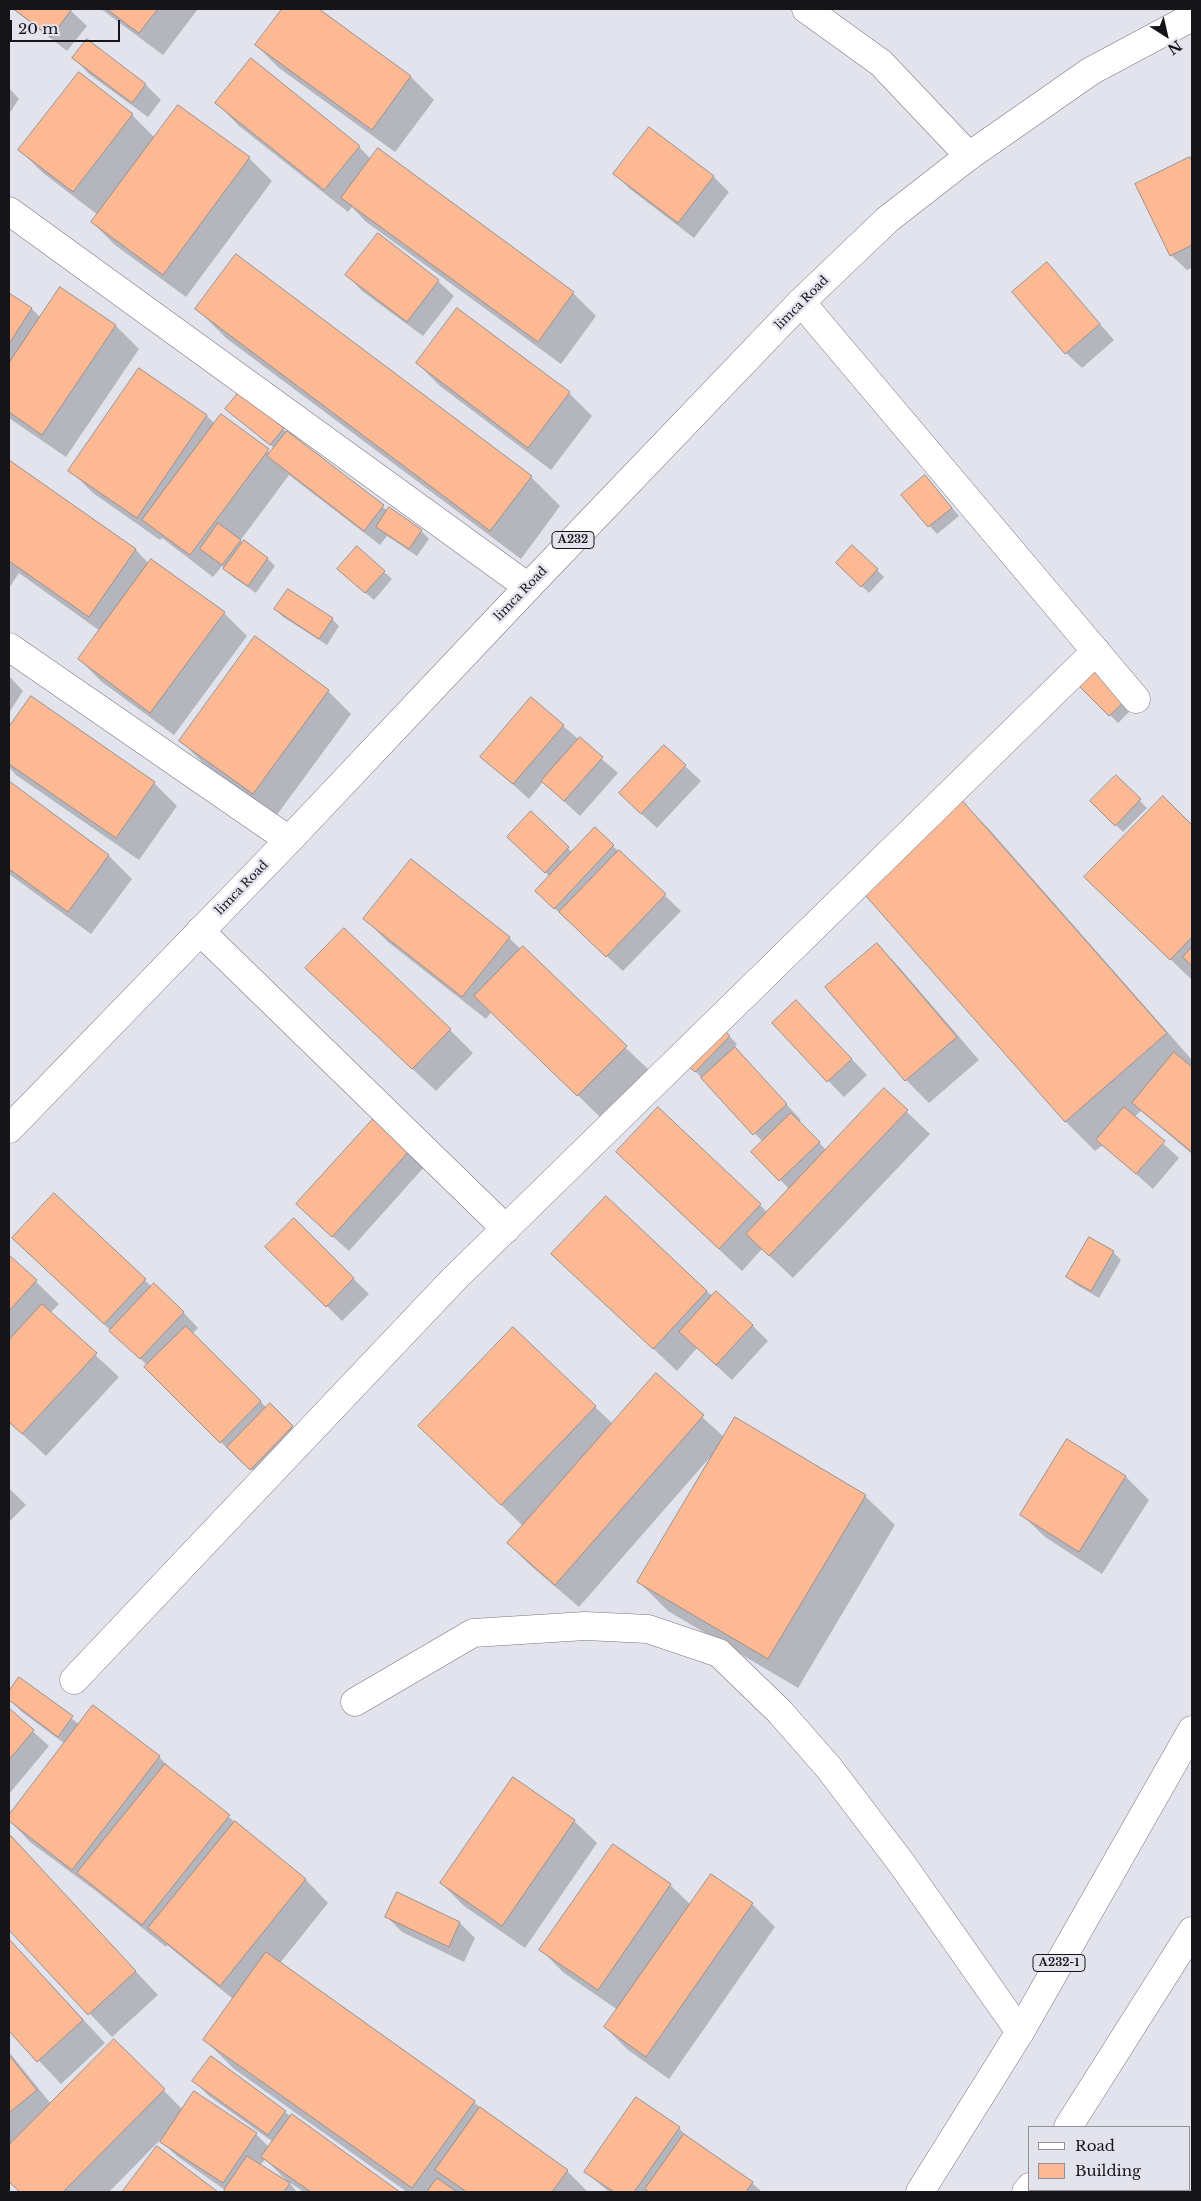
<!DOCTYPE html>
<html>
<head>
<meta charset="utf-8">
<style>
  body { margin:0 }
  #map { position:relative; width:1201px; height:2201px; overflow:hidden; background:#e2e3ed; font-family:"Libre Baskerville",serif }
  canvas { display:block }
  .frame { position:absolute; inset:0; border:10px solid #151519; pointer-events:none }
  .legend { position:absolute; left:1028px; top:2126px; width:162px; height:65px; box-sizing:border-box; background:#e2e3ed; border:1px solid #909198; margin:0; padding:6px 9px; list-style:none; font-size:15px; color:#151519 }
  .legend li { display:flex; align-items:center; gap:10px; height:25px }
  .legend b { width:25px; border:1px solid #909198 }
  .north { position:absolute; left:1141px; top:10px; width:50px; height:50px; -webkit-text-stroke:4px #e2e3ed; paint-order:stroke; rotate:145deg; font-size:14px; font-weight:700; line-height:20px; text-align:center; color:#151519 }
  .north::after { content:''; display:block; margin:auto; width:18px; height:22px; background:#151519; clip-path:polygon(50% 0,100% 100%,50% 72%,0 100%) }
  .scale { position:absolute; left:10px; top:20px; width:110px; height:22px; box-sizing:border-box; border:2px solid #151519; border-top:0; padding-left:6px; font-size:15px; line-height:18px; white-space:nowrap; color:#151519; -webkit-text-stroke:4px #e2e3ed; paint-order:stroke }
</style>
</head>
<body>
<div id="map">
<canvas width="1201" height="2201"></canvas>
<div class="frame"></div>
<ul class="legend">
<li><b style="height:6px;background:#fff"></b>Road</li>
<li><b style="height:14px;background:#fdb993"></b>Building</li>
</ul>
<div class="north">N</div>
<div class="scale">20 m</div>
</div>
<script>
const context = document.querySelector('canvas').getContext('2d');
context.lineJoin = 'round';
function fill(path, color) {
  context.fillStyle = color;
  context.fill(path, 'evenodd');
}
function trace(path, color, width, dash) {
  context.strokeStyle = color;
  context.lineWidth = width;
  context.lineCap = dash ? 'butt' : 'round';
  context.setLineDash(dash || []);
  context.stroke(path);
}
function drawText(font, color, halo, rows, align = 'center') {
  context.font = font + ' "Libre Baskerville",serif';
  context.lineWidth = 5;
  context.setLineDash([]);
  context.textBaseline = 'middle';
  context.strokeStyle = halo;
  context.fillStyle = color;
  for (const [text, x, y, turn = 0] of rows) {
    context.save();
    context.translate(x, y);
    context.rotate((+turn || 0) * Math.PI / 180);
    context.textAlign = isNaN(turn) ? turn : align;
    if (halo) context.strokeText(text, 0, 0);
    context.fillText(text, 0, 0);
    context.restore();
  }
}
const shadow = new Path2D(`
  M13 9H69L87 26 67 51Z
  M101 9H198L163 55Z
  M283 9H317L411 77 434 100 395 152 279 68 256 45Z
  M87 41 146 85 161 100 148 117 89 74 74 58Z
  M79 74 132 115 155 138 249 158 272 181 186 297 115 245 92 222 98 215 43 173 20 150Z
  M9 88 19 99 9 114Z
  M217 103 359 147 371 159 573 293 596 316 561 364 365 221 352 207 348 212 239 126Z
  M649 128 714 177 729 192 694 238 630 189 615 174Z
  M1189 158 1192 161V268L1187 270 1171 255Z
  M378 235 438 281 454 296 423 336 362 291 347 275Z
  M1047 264 1114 340 1082 368 1066 353Z
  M60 289 116 326 139 349 66 457 9 418V294L32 309 41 318Z
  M197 309 531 477 560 506 521 559 226 338Z
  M417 363 569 393 592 416 551 470 440 386Z
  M139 369 207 416 215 424 271 453 274 448 227 409 283 429 388 511 421 531 429 539 417 556 387 536 380 545 289 475 240 541 267 558 275 566 256 593 233 577 222 566 213 577 162 538 160 540 93 493 70 470Z
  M9 461 136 550 149 564 224 613 247 636 174 735 102 682 79 659 100 631 19 573 9 588Z
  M932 484 959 516 937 534 902 495Z
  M845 570H877L884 577 869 593Z
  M384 572 392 579 374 600 346 576Z
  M275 609 332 619 339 626 327 645 283 617Z
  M9 676 23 691 9 713Z
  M1074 679 1136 705 1118 723Z
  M328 691 351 714 276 816 204 764 181 741Z
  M31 698 154 783 177 806 139 860 16 775 9 767V730Z
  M563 726 618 773 580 816 543 782 529 799 482 757Z
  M685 766 701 781 657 828 636 809Z
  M1116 777 1147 808 1123 832 1092 801Z
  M9 783 109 856 132 879 91 934 9 874Z
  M1163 798 1192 826V980L1109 900Z
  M960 800 989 829 1192 1060 1191 1068 1192 1069V1154L1141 1111 1134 1117 1179 1158 1153 1189 1103 1145 1095 1151 1066 1122 860 887Z
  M531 813 573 853 595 829 681 911 623 971 552 906 550 877 524 852Z
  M365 919 509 938 649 1070 601 1118 492 1011 486 1019 388 942Z
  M877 944 899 967 979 1060 929 1103 906 1080 827 987Z
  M330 991 450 1030 473 1053 436 1091Z
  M812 1018 867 1075 844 1097 773 1024Z
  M720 1027 737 1044 734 1048 801 1120 799 1122 826 1150 884 1090 930 1134 793 1278 762 1249 742 1271 640 1175 760 1205 768 1213 790 1190 753 1152 763 1142 693 1069Z
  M374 1119 425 1166 349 1251 313 1219Z
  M54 1195 152 1287 183 1312 198 1328 192 1334 267 1408 270 1405 307 1442 266 1484 245 1463 244 1465 168 1390 147 1365 13 1238Z
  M294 1220 369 1294 342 1321 267 1247Z
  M1113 1252 1121 1260 1099 1298 1075 1284 1067 1276Z
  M553 1254 706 1291 752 1325 768 1341 732 1380 697 1348 677 1371Z
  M9 1256 59 1304 50 1313 119 1377 46 1456 9 1422Z
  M513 1329 613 1424 656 1375 724 1437 865 1496 895 1525 798 1688 668 1611 639 1582 712 1455 579 1607 531 1566 508 1543 523 1526 443 1449Z
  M1068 1441 1126 1477 1149 1500 1102 1574 1045 1537 1022 1515Z
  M9 1488 26 1505 9 1522Z
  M20 1678 80 1725 159 1757 176 1774 306 1880 328 1903 280 1963 474 2102 486 2113 567 2171 588 2192H407L234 2069 204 2039 233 1999 167 1945 166 1947 96 1891 30 1842 9 1820V1817L65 1744 22 1712 9 1699V1693Z
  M9 1710 49 1746 9 1794Z
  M574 1821 597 1843 525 1948 464 1906 441 1883Z
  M11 1838 158 1995 112 2037 9 1928V1840Z
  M614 1846 670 1885 691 1905 752 1904 775 1927 669 2079 628 2050 605 2027 618 2010 564 1973 541 1950Z
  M386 1916 460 1923 475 1938 464 1962 402 1932Z
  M9 1939 105 2043 61 2084 9 2029Z
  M114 2040 183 2110 256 2134 269 2147 273 2142 209 2096 194 2081 285 2112 398 2192H304L289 2182 297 2192H228L178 2157 162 2142 165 2135 109 2192H21L9 2180V2052L51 2104ZM265 2159 288 2182 260 2166Z
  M679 2128 691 2141 752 2183 762 2192H609L586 2172Z
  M157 2148 216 2192H123Z`);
const building = new Path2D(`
  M14 9H72L51 37Z
  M107 9H158L139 33Z
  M282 9H319L411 76 372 130 255 45Z
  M87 39 146 84 132 103 72 58Z
  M251 58 360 146 324 190 215 103Z
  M79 72 133 114 73 192 18 150Z
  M178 105 250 157 163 275 91 222Z
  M649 127 714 176 678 223 613 174Z
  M378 148 574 292 538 342 341 198Z
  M1190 157 1192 162V245L1170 256 1135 184Z
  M378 233 439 280 407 322 345 275Z
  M236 254 532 476 490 531 195 309Z
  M1047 262 1100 324 1065 354 1012 292Z
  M60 287 116 325 42 435 9 412V363Z
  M9 293 32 308 9 344Z
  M457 308 570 392 528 448 416 363Z
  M139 368 207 415 137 518 68 471Z
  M239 392 284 428 270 445 225 409Z
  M221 414 269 449 190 555 142 520Z
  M287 431 384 505 364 531 267 456Z
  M9 460 136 549 89 617 9 561Z
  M925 475 952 508 928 527 901 495Z
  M389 507 422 530 409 549 376 527Z
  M218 523 241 540 222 565 200 549Z
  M244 540 268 558 248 586 223 569Z
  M852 545 878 569 861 587 836 563Z
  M357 546 385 571 365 593 337 569Z
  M151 559 225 612 150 713 78 659Z
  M288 589 333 618 319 639 274 609Z
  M255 636 329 690 253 794 179 741Z
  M1092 659 1129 697 1109 716 1072 679Z
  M31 696 155 782 116 838 9 764V727Z
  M531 697 564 725 513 784 480 757Z
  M580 737 603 757 564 801 541 781Z
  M664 745 686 765 641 814 619 793Z
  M1116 775 1141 799 1115 826 1090 801Z
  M9 781 109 855 68 912 9 869Z
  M1163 796 1192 825V937L1170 960 1084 877Z
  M960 798 1167 1033 1065 1122 858 887Z
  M531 811 569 847 545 873 507 837Z
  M595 827 614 845 554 909 535 891Z
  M619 850 666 894 606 957 559 912Z
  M411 859 510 937 462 997 363 919Z
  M344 928 451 1029 412 1069 305 968Z
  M877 943 957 1037 905 1081 825 987Z
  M523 946 627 1046 577 1096 474 996Z
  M1192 947V966L1183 957Z
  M796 1000 852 1059 827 1082 772 1023Z
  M720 1026 730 1036 695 1072 684 1062Z
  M735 1047 787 1104 753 1135 701 1078Z
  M1174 1052 1192 1067V1152L1132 1103Z
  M884 1088 908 1110 769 1256 746 1234Z
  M658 1107 761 1204 719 1249 616 1152Z
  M1124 1107 1165 1141 1136 1174 1096 1140Z
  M791 1113 820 1142 779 1181 751 1152Z
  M374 1118 410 1150 332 1237 296 1204Z
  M54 1193 146 1279 104 1324 12 1238Z
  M606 1196 707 1291 653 1349 551 1254Z
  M294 1218 354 1278 326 1307 265 1247Z
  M1089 1237 1114 1251 1091 1291 1066 1277Z
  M9 1255 37 1280 9 1311Z
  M154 1283 184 1312 140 1359 109 1331Z
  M716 1291 753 1325 716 1365 679 1332Z
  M42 1304 97 1353 22 1434 9 1422V1340Z
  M186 1326 261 1401 220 1443 144 1367Z
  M513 1327 596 1406 501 1505 418 1426Z
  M656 1373 704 1415 555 1585 507 1543Z
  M270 1403 293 1426 250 1470 227 1447Z
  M735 1417 866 1495 768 1659 637 1582Z
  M1067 1439 1126 1476 1079 1552 1020 1515Z
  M19 1677 73 1716 58 1737 9 1700V1691Z
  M93 1705 160 1756 72 1870 9 1821V1815Z
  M9 1708 34 1730 9 1760Z
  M165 1764 230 1815 142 1925 77 1873Z
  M513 1777 575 1820 502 1926 440 1883Z
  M235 1821 306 1879 220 1986 148 1928Z
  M11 1836 136 1971 88 2015 9 1930V1839Z
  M613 1844 671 1884 598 1990 539 1950Z
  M711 1874 753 1903 646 2057 604 2027Z
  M397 1892 460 1922 449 1947 385 1917Z
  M9 1939 83 2020 37 2062 9 2031Z
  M266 1952 475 2101 412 2188 203 2040Z
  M114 2039 165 2089 63 2192H20L9 2182V2145Z
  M9 2055 37 2090 9 2113Z
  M211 2056 286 2111 268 2135 192 2081Z
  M194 2091 257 2133 223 2183 160 2142Z
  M636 2097 680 2127 634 2192H614L584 2172Z
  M480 2107 568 2170 552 2192H467L435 2170Z
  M292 2114 400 2192H311L261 2157Z
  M684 2134 753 2182 746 2192H649L645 2189Z
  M157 2146 218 2192H122Z
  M247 2156 290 2183 284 2192H227L224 2190Z
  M437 2178 457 2192H427Z`);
const minor = new Path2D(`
  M806 9 881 63 969 156
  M9 211 528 587
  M801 302 1136 699
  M9 647 289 840
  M200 931 506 1229
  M74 1680 454 1279 1096 651
  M355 1702 473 1633 585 1626 648 1629 719 1653 780 1712 829 1768 902 1864 1020 2032`);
const primary = new Path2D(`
  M9 1129 289 840 528 587 801 302 888 219 969 156 1091 71 1192 17`);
const trunk = new Path2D(`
  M1068 2127 1192 1931
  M920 2192 1020 2032 1192 1730
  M1026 2192 1030 2187`);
const shields = [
  [573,540,42],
  [1059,1963,52]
];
const shieldNames = [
  ["A232",573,540],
  ["A232-1",1059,1963]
];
const streetNames = [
  ["limca Road",802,303,-45],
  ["limca Road",521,594,-46],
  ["limca Road",242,888,-46]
];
fill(shadow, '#0003');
fill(building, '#fdb993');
trace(building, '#9a908b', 1);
trace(minor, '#777881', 29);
trace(primary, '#777881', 29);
trace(trunk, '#777881', 29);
trace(minor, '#fff', 28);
trace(primary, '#fff', 28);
trace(trunk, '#fff', 28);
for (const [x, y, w] of shields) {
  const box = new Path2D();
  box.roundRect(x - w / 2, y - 8.5, w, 17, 4);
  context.fillStyle = '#e2e3ed';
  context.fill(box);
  trace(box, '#151519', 1);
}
drawText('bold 11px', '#151519', null, shieldNames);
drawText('12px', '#151519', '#e2e3ed', streetNames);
</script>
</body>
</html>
